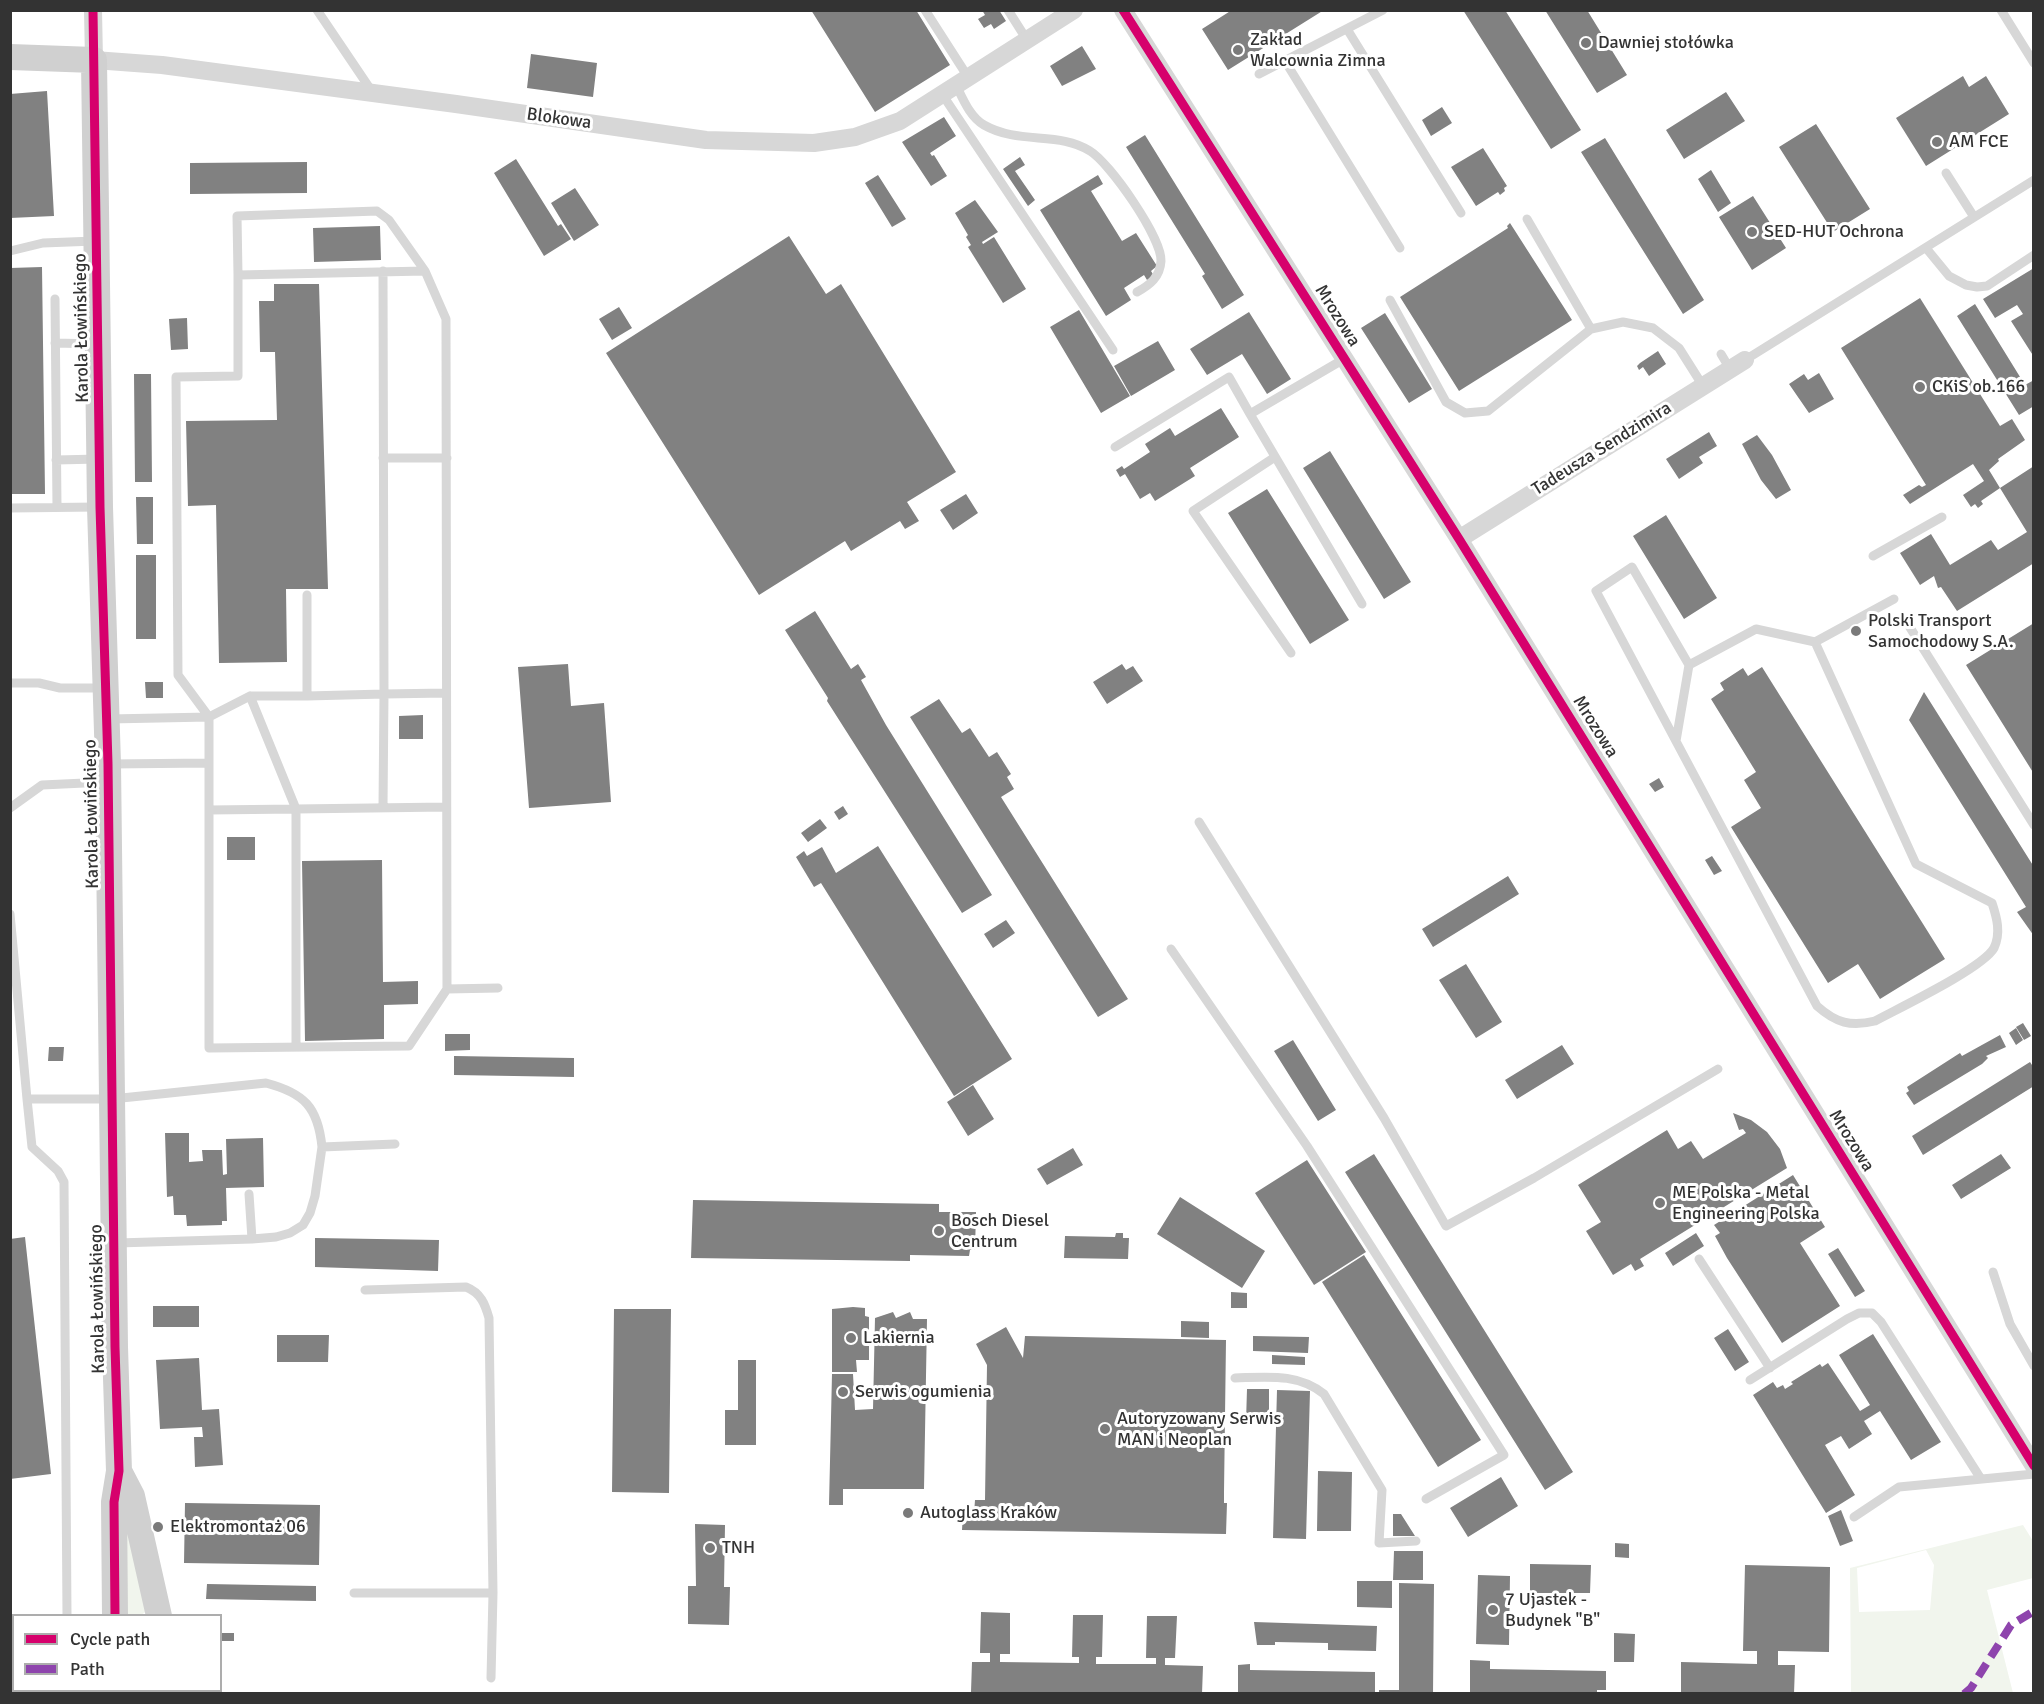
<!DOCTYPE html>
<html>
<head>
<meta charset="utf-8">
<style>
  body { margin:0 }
  #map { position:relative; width:2044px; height:1704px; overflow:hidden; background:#fff; font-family:Signika,sans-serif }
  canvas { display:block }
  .frame { position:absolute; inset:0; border:12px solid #333; pointer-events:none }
  .legend { position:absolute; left:12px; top:1614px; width:210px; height:78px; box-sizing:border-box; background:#fff; border:2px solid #adadad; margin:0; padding:8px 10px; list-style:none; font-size:18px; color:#333 }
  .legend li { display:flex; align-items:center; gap:12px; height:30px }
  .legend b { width:30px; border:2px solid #adadad }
</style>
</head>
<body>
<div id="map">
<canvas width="2044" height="1704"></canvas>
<div class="frame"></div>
<ul class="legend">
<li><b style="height:8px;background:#d6006c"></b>Cycle path</li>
<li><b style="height:8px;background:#8e44ad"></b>Path</li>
</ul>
</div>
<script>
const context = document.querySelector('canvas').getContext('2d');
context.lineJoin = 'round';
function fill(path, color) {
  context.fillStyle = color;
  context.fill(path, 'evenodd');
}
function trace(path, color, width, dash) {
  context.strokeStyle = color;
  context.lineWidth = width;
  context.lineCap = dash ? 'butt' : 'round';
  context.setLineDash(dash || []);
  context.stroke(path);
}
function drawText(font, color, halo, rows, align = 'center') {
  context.font = font + ' Signika,sans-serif';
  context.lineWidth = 6;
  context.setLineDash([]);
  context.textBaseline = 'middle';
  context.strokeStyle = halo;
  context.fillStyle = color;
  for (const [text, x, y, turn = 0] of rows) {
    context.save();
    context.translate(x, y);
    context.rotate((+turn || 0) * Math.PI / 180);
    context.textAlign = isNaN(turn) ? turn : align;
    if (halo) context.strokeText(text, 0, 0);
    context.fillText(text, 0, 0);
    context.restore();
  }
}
const green = new Path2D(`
  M123 1496 147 1611 141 1615H128L124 1609Z
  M2023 1525 2033 1541V1578L1987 1590 2013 1693H1851L1850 1568ZM1926 1550 1934 1565 1930 1610 1859 1612 1857 1568Z`);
const building = new Path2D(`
  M811 10H916L950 65 875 112Z
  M982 10H999L1006 21 994 29 991 24 984 28 978 19 985 15Z
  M1232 10H1324L1228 70 1202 29Z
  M1463 10H1505L1581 130 1551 149Z
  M1545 10H1587L1627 75 1597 93Z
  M1082 46 1096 69 1062 86 1050 66Z
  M531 54 597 63 593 97 527 88Z
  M1963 76 1969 87 1986 76 2009 114 1926 166 1896 118Z
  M47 91 54 216 10 218V94Z
  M1726 92 1745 121 1684 159 1666 130Z
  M1442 107 1452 123 1431 136 1422 120Z
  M944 117 956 136 930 153 932 156 934 155 947 176 931 186 902 142Z
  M1816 124 1870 209 1833 232 1779 147Z
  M1145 135 1244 295 1222 309 1202 276 1205 274 1126 147Z
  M1605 138 1704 300 1683 314 1581 152Z
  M1483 148 1507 186 1504 188 1505 191 1500 195 1498 192 1476 206 1451 167Z
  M1020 157 1025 165 1015 171 1035 200 1028 206 1003 169Z
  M516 159 558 226 561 224 571 239 544 256 494 173Z
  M307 162V193L190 194V163Z
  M1711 170 1731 203 1718 212 1698 179Z
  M878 175 906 219 892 227 865 183Z
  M1098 175 1103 184 1091 191 1122 241 1136 233 1157 266 1151 271 1154 276 1147 280 1144 275 1124 288 1131 300 1106 316 1040 210Z
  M575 188 599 225 574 241 551 203Z
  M1753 196 1786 248 1752 270 1719 217Z
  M975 200 998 232 982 242 983 244 994 237 1026 289 1003 303 968 247 971 245 966 237 968 235 955 213Z
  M1510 223 1572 320 1459 391 1400 297 1508 228 1507 226Z
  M380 226 381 260 314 262 313 228Z
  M789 236 826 294 841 284 956 472 907 502 919 521 905 529 900 521 851 551 845 541 759 595 606 353Z
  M42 267 45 494H12L10 268Z
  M2034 268V357L2011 321 2023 314 2017 305 1995 318 1983 299Z
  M274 284H319L328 589H286L287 662 219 663 216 505 188 506 186 421 277 420 275 352H260L259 301H274Z
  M1920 298 2000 426 2012 419 2025 440 1998 459 1999 461 1989 470 2000 488 1981 501 1983 504 1978 508 1975 504 1971 507 1963 495 1984 481 1973 464 1910 504 1903 495 1919 485 1922 487 1926 485 1841 348Z
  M1975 304 2025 385 2034 380V406L2019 415 1957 316Z
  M619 307 632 328 612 340 599 319Z
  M1079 310 1130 396 1101 413 1050 327Z
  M1249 312 1291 379 1267 394 1242 354 1207 375 1190 349Z
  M1385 313 1432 389 1409 403 1361 328Z
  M187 318 188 349 171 350 169 319Z
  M1158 341 1175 370 1131 396 1114 366Z
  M1658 351 1666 364 1649 376 1643 367 1639 370 1637 366 1640 363Z
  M1819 373 1834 399 1809 413 1789 384 1804 374 1808 380Z
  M134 374H151L152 482H135Z
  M1221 408 1239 437 1190 468 1195 476 1155 501 1150 493 1140 499 1125 474 1120 477 1116 470 1122 466 1124 469 1150 452 1145 444 1170 428 1175 436Z
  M1709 432 1717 446 1699 457 1703 463 1679 479 1666 459Z
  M1757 435 1772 455 1791 490 1776 499 1761 480 1742 444Z
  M1330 451 1411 582 1384 599 1303 468Z
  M2034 466V563L1957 611 1941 587 1938 588 1934 576 1920 585 1900 553 1931 534 1950 565 1991 540 1998 550 2027 532 2000 488Z
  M1267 489 1349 620 1310 644 1228 513Z
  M966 494 978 513 953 530 940 510Z
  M136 497H153V544H137Z
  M1666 515 1717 598 1684 619 1633 536Z
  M136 555H156V639H136Z
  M815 611 851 669 858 664 866 677 861 680 886 725 992 895 962 913 827 701 828 698 785 630Z
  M2034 623V774L1966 665Z
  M568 664 571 706 604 703 611 802 529 808 518 667Z
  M1122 664 1126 670 1133 666 1143 681 1107 704 1093 682Z
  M1762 667 1945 959 1880 999 1858 964 1828 983 1731 827 1761 808 1744 780 1756 772 1711 699 1724 690 1720 683 1743 668 1748 676Z
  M145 682H163V698H146Z
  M1924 692 2034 867V936L2017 912 2026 907 1909 720Z
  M939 699 962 733 970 728 989 757 997 752 1011 774 1007 777 1014 789 1001 797 1128 999 1098 1017 910 717Z
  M423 715V739H399V716Z
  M1659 778 1664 787 1655 792 1649 784Z
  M843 806 848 814 839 820 834 812Z
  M820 819 827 828 808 842 801 833Z
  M227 837H255V860H227Z
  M878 846 1012 1059 954 1096 821 883 814 887 796 857 804 851 807 856 822 847 836 873Z
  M1712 856 1722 871 1714 875 1705 860Z
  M382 860 383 982 418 981V1004L384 1005V1039L305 1041 302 861Z
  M1508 876 1519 894 1433 947 1422 929Z
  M1006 920 1015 933 993 948 984 934Z
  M1466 964 1502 1022 1476 1038 1439 980Z
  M2023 1023 2031 1036 2024 1040 2016 1027Z
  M2016 1028 2023 1040 2016 1045 2009 1033Z
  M445 1034H470V1050L445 1051Z
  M2000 1035 2006 1047 1986 1056 1988 1058 1982 1064 1914 1105 1906 1093 1909 1091 1907 1087 1960 1053 1962 1056Z
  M1293 1040 1336 1110 1318 1121 1274 1051Z
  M1562 1045 1574 1064 1517 1099 1505 1080Z
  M49 1047H64L63 1061H48Z
  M454 1056 574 1058V1077L454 1075Z
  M2030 1062 2034 1068V1086L1923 1155 1912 1136Z
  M973 1085 994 1119 968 1136 947 1102Z
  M1733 1113 1751 1120 1767 1132 1780 1149 1787 1168 1640 1259 1644 1266 1635 1271 1631 1264 1613 1275 1586 1231 1601 1222 1578 1185 1667 1130 1678 1149 1691 1141 1703 1159 1746 1133 1743 1129 1739 1130Z
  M165 1133H189V1162L203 1161 202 1150H222L223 1175 227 1174 226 1139 263 1138 264 1187 226 1188 227 1221H222V1225L187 1226 186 1215H174L173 1196 167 1197Z
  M1073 1148 1083 1165 1047 1185 1037 1169Z
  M1374 1154 1573 1472 1545 1490 1345 1172Z
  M2001 1154 2011 1168 1961 1199 1952 1185Z
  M1307 1160 1366 1252 1314 1285 1255 1193Z
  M1793 1175 1825 1227 1800 1243 1840 1306 1782 1343 1727 1258 1715 1236 1720 1233 1714 1225Z
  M1180 1197 1265 1251 1242 1288 1157 1234Z
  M693 1200 939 1204V1212H976L975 1250H970L969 1256 910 1255V1261L691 1258Z
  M1116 1233H1123V1238H1129L1128 1259 1064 1258 1065 1236 1115 1237Z
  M1696 1233 1704 1246 1673 1266 1665 1253Z
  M25 1237 51 1474 10 1479V1239Z
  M315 1238 439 1240 438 1271 315 1267Z
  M1838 1248 1865 1291 1855 1297 1828 1254Z
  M1364 1255 1481 1440 1438 1467 1322 1282Z
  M1231 1292 1247 1293V1308H1231Z
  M153 1306H199V1327H153Z
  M853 1307 865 1308V1316L869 1317V1360H856L857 1372H832V1309Z
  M614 1309H671L669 1493 612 1492Z
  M893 1312 896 1318 910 1312 913 1319H927L924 1489H843V1505H829L832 1374H853L855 1410 873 1409 875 1318Z
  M1181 1321 1209 1322V1338L1181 1337Z
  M1006 1327 1023 1358 1025 1336 1226 1340 1224 1492V1503H1227L1226 1534 962 1530 963 1514H974L975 1500H985L987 1365 976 1344Z
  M1728 1329 1749 1362 1735 1371 1714 1338Z
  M1873 1334 1941 1442 1911 1460 1880 1411 1864 1421 1872 1434 1849 1449 1841 1436 1825 1445 1855 1495 1826 1513 1753 1395 1773 1382 1777 1388 1783 1385 1785 1389 1793 1384 1791 1382 1820 1364 1822 1367 1828 1363 1860 1411 1870 1405 1839 1355Z
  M277 1335H329L328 1362H277Z
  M1253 1336 1309 1337 1308 1353 1253 1351Z
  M1272 1355 1305 1357V1365L1272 1364Z
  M199 1358 202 1410 219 1409 223 1465 195 1467 194 1437H203L202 1427 160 1429 156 1360Z
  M738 1360H756V1445H725V1410H738Z
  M1247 1389H1269V1422H1246Z
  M1277 1390 1310 1391 1306 1539 1273 1538Z
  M1318 1471 1352 1472 1351 1531H1317Z
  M1501 1477 1518 1506 1468 1537 1450 1508Z
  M185 1503 320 1505 319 1565 184 1563Z
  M1841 1510 1853 1541 1840 1546 1828 1516Z
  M1393 1514H1401L1415 1536H1393Z
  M695 1524 725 1525 724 1587H730L729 1625 688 1624V1586H696Z
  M1615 1543 1629 1544V1558L1615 1557Z
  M1394 1551H1423V1580H1393Z
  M1530 1564 1591 1565 1590 1593H1530Z
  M1745 1565 1830 1567 1829 1652 1778 1651V1665H1795L1794 1694H1681V1662L1757 1664V1651H1743Z
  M1478 1575 1510 1576 1509 1645 1476 1644Z
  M1357 1581H1392V1608L1357 1607Z
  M1399 1583 1434 1584 1433 1694H1379V1690H1399Z
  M207 1584 316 1586V1601L206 1599Z
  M981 1612 1010 1613V1654H1000V1662L1079 1663V1657H1072L1073 1615H1103L1102 1657H1096V1664H1156V1658H1146L1147 1616H1177L1175 1658H1165V1665L1203 1666 1202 1694 971 1692 972 1662H990V1653H980Z
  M10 1615H14V1647H10Z
  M1254 1622 1377 1626 1376 1651 1328 1650V1643L1275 1642V1645H1257Z
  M220 1633H234V1641H220Z
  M1614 1633 1635 1634 1634 1662H1614Z
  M1470 1660 1490 1661V1669L1606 1671V1690H1597V1694H1470Z
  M1250 1664V1670L1375 1672V1694H1238V1665Z`);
const lane = new Path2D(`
  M317 10 373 93
  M925 10 968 77
  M1008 10 1027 40
  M2001 10 2034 63
  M1347 29 1461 213
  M1285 61 1400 248
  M1259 74 1383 10
  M956 85C963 99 970 117 984 125 1019 145 1059 131 1090 151 1110 163 1162 238 1161 261 1160 277 1150 285 1137 292
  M942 94 1113 350
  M1946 173 1974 217
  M1527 219 1591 329
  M1926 248 1949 276 1966 285 1977 287 1987 286 2034 255
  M10 251 43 243 95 241
  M383 271 384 694 446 693
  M425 271 446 319 447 989 409 1046 209 1048V717L178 675 176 377 238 376V275Z
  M238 275 237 216 377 211 389 220 425 271
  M55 299 57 507
  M1390 300 1446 402 1465 413 1488 411 1591 329 1623 322 1653 328 1679 348 1703 386
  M55 343 98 344
  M1721 354 1730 369
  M1344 359 1250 414 1362 604
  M1745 360 2034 180
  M1115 447 1229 377 1250 414
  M1275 457 1193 511 1291 653
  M383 458H447
  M56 460 99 459
  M10 508 98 507
  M1873 556 1942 517
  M307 595V696L384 694 383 807
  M1904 618 2034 825
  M1815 642 1756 629 1689 665 1632 567 1596 591 1817 1006C1836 1023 1851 1027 1875 1021 1899 1008 1983 968 1994 948 2001 933 1997 918 1992 903L1916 864 1815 642 1894 599
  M10 683H39L60 688H103
  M307 696H250L296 809 446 807
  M109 719 209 717 250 696
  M1676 741 1689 665
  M110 764 209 763
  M10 808 42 785 106 782
  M209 810 296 809V1047
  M1199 822 1384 1118 1446 1226 1534 1178 1718 1069
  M10 914 27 1099
  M1171 949 1307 1146 1504 1455 1426 1499
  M447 989 498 988
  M249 1194 252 1239
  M117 1243 252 1239 276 1237 290 1233 303 1225 310 1213 315 1196 322 1147 395 1144
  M1699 1259 1770 1368
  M1993 1272 2010 1324 2034 1366
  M1235 1378C1268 1377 1298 1373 1324 1394L1382 1490 1379 1543 1416 1541
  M1750 1380 1847 1319 1859 1313H1872L1881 1322 1981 1479
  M1854 1517 1899 1487 2034 1474
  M354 1593H493L489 1318C485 1304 481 1293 466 1287L365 1290
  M67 1616 64 1182 58 1171 32 1147 27 1099H112L266 1083C304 1093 318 1107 322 1147
  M491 1678 493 1593`);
const street = new Path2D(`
  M93 10 94 60 162 65 456 104 706 140 814 143 855 137 900 121 1074 10
  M1123 10 1459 539 2034 1466
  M1459 539 1745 360`);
const secondary = new Path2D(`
  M10 57 94 60 100 507 108 764 115 1347 119 1471 114 1502 115 1616
  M119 1471 132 1496 159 1616
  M116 1690V1694
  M162 1690V1694
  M195 1690 197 1694`);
const quiet = new Path2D(`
  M1964 1694 1971 1688 2011 1625 2034 1611`);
const cycleway = new Path2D(`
  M93 10 100 507 108 764 115 1347 119 1471 114 1502 115 1616
  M1123 10 1459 539 2034 1466`);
const markers = [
  [1586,43,6,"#7a7a7a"],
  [1238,50,6,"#7a7a7a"],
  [1937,142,6,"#7a7a7a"],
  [1752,232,6,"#7a7a7a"],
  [1920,387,6,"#7a7a7a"],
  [1856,631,6,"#7a7a7a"],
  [1660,1203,6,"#7a7a7a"],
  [939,1231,6,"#7a7a7a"],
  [851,1338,6,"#7a7a7a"],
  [843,1392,6,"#7a7a7a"],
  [1105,1429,6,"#7a7a7a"],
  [908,1513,6,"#7a7a7a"],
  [158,1527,6,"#7a7a7a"],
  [710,1548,6,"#7a7a7a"],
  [1493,1610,6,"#7a7a7a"]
];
const poiNames = [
  ["Zakład",1250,40],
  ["Walcownia Zimna",1250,61],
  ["Dawniej stołówka",1598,43],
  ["AM FCE",1949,142],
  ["SED-HUT Ochrona",1764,232],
  ["CKiS ob.166",1932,387],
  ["Polski Transport",1868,621],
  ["Samochodowy S.A.",1868,642],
  ["ME Polska - Metal",1672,1193],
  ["Engineering Polska",1672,1214],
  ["Bosch Diesel",951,1221],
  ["Centrum",951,1242],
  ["Lakiernia",863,1338],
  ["Serwis ogumienia",855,1392],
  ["Autoryzowany Serwis",1117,1419],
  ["MAN i Neoplan",1117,1440],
  ["Autoglass Kraków",920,1513],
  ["Elektromontaż 06",170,1527],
  ["TNH",722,1548],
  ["7 Ujastek -",1505,1600],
  ["Budynek \"B\"",1505,1621]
];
const streetNames = [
  ["Blokowa",559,119,8],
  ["Mrozowa",1337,316,58],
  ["Karola Łowińskiego",82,328,-91],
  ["Tadeusza Sendzimira",1602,449,-32],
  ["Mrozowa",1595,727,58],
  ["Karola Łowińskiego",92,814,-91],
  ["Mrozowa",1851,1141,58],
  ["Karola Łowińskiego",98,1299,-91]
];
fill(green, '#f1f5ed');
fill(building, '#818181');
trace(lane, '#d7d7d7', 9);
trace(street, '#d7d7d7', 18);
trace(secondary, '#d0d0d0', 26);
trace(quiet, '#8e44ad', 8, [15, 8]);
trace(cycleway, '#d6006c', 9);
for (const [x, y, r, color] of markers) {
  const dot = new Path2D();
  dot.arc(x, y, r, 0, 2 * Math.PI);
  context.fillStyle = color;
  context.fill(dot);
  trace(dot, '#fff', 2);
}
drawText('18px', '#333', '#fff', poiNames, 'left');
drawText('18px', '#333', '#fff', streetNames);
</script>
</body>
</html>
